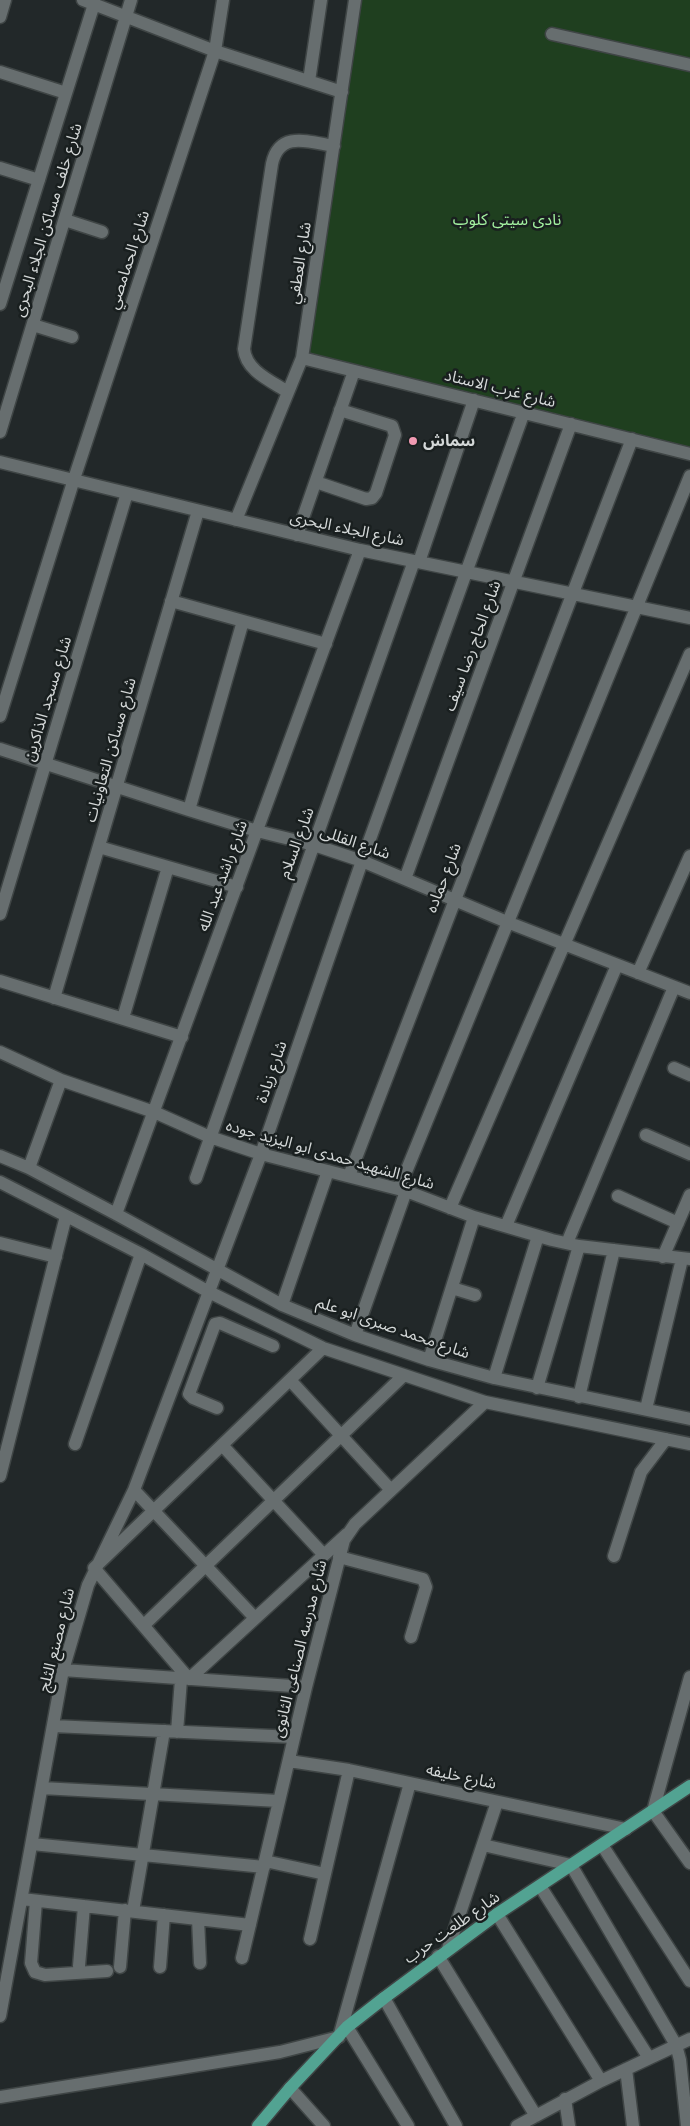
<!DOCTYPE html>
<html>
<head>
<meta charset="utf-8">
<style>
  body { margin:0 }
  canvas { display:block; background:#222829 }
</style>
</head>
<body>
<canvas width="690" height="2126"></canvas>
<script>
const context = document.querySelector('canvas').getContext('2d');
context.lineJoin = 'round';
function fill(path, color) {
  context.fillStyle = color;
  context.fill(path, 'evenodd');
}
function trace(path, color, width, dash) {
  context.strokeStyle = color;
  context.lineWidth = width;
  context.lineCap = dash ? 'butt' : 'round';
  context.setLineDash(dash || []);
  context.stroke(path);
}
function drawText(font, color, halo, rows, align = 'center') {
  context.font = font + ' "PT Sans","Noto Sans Arabic",sans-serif';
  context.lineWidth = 5;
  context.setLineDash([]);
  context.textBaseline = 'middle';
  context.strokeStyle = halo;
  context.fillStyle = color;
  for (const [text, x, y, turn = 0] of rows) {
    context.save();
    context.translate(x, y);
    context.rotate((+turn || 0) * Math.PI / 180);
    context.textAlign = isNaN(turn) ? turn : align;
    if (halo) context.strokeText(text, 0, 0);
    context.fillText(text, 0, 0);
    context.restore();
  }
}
const green = new Path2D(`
  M355 0H690V454L302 358Z`);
const minor = new Path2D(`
  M83 0 215 51 342 92
  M0 17 5 0
  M552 34 690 65
  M0 72 66 93
  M309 81 321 0
  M0 168 39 180
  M65 220 102 232
  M0 304 94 4
  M33 325 72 337
  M302 358 690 454
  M288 392C271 381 246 371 244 349L272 164C279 130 309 142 334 146
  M0 432 131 0
  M0 462 360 550 690 618
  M316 482 366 499 372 498 376 493 395 435 392 426 340 410
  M236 520 302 358 355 0
  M297 535 354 371
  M419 562 474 400
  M171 601 326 644
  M0 716 74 479 215 51 223 0
  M0 749 189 810 257 831 314 845 362 861 507 922 690 993
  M189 810 243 621
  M99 847 237 887
  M405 879 571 424
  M0 914 127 493
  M638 973 690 856
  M0 981 182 1037
  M54 998 198 511
  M123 1018 168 867
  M0 1052 61 1080 154 1112 210 1137 261 1154 406 1191 474 1217 552 1240 579 1246 690 1259
  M674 1068 690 1075
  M646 1135 690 1154
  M0 1156 29 1168 116 1214 282 1305 355 1335 429 1360 494 1378 690 1419
  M29 1168 61 1080
  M349 1176 632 439
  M196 1178 414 561
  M0 1182 141 1254 209 1292 323 1348 485 1402 690 1444
  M399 1189 690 476
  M618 1196 678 1223
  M450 1208 690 654
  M116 1214 360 550
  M506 1226 617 965
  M0 1243 56 1257
  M567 1243 674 987
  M663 1257 690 1195
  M452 1288 475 1295
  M282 1305 328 1171
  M355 1335 406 1191
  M323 1348 94 1568 189 1679 347 1534
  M429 1360 474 1217
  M494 1378 538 1236
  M290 1380 391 1490
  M537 1388 579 1246
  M579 1397 614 1250
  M217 1408 193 1398 189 1394 215 1324 220 1323 273 1346
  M646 1409 682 1259
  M75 1444 141 1254
  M222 1445 324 1555
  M0 1476 66 1216
  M134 1490 255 1618
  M614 1556 641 1472 666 1439
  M339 1557 423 1579 426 1587 411 1637
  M144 1625 403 1376
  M63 1670 306 1687
  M690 1677 653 1811 690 1863
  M53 1726 294 1737
  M177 1732 181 1679
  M289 1761 349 1770 626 1829
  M42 1788 279 1801
  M32 1844 264 1867
  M483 1845 571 1865 676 2045 680 2060 687 2126
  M602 1845 690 1981
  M265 1861 325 1874
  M540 1886 649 2058
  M22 1899 250 1925
  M36 1901 31 1963 35 1972 45 1975 107 1971
  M133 1911 164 1731
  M497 1914 601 2081
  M198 1919 200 1963
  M310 1939 349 1770
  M448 1949 497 1802
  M438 1956 536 2116
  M242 1958 306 1687 344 1540 355 1524 485 1402
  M79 1966 84 1906
  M120 1967 125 1910
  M160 1967 164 1915
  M384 1998 456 2126
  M0 2016 63 1670 88 1585 134 1490 261 1154 362 861 524 412
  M347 2027 408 2126
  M626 2069 633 2126
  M290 2088 324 2126
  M0 2097 280 2052 339 2037 410 1783
  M565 2099 569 2126
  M517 2126 601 2081 690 2039`);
const major = new Path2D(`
  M258 2126 290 2088 347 2027 384 1998 497 1914 690 1786`);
const markers = [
  [413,441,5,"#f19ab2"]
];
const streetNames = [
  ["شارع خلف مساكن الجلاء البحرى",48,220,-73],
  ["شارع الحمامصي",129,260,-72],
  ["شارع العطفي",300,263,-81],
  ["شارع غرب الاستاد",500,389,14],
  ["شارع الجلاء البحرى",347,529,12],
  ["شارع الحاج رضا سيف",473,646,-70],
  ["شارع مسجد الذاكرين",48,699,-73],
  ["شارع مساكن التعاونيات",111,750,-74],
  ["شارع السلام",297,843,-70],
  ["شارع القللى",355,843,19],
  ["شارع راشد عبد الله",223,876,-70],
  ["شارع حماده",444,878,-69],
  ["شارع زيادة",272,1072,-71],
  ["شارع الشهيد حمدى ابو اليزيد جوده",330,1155,16],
  ["شارع محمد صبرى ابو علم",393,1328,19],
  ["شارع مصنع الثلج",57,1640,-76],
  ["شارع مدرسه الصناعى الثانوى",300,1649,-76],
  ["شارع خليفه",461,1777,12],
  ["شارع طلعت حرب",452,1928,-35]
];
const parkNames = [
  ["نادى سيتى كلوب",507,220]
];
const poiNames = [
  ["سماش",423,441]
];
fill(green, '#1f3f1f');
trace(minor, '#3f4545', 15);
trace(major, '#3f4545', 15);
trace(minor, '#676e6f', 12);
trace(major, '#52a392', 12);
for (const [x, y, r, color] of markers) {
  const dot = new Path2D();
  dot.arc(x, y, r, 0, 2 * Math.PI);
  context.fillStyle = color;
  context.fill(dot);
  trace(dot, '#191f1f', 2);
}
drawText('16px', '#d4d8d8', '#191f1f', streetNames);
drawText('16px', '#a2f09f', '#191f1f', parkNames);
drawText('bold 16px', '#d4d8d8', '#191f1f', poiNames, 'left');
</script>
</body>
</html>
